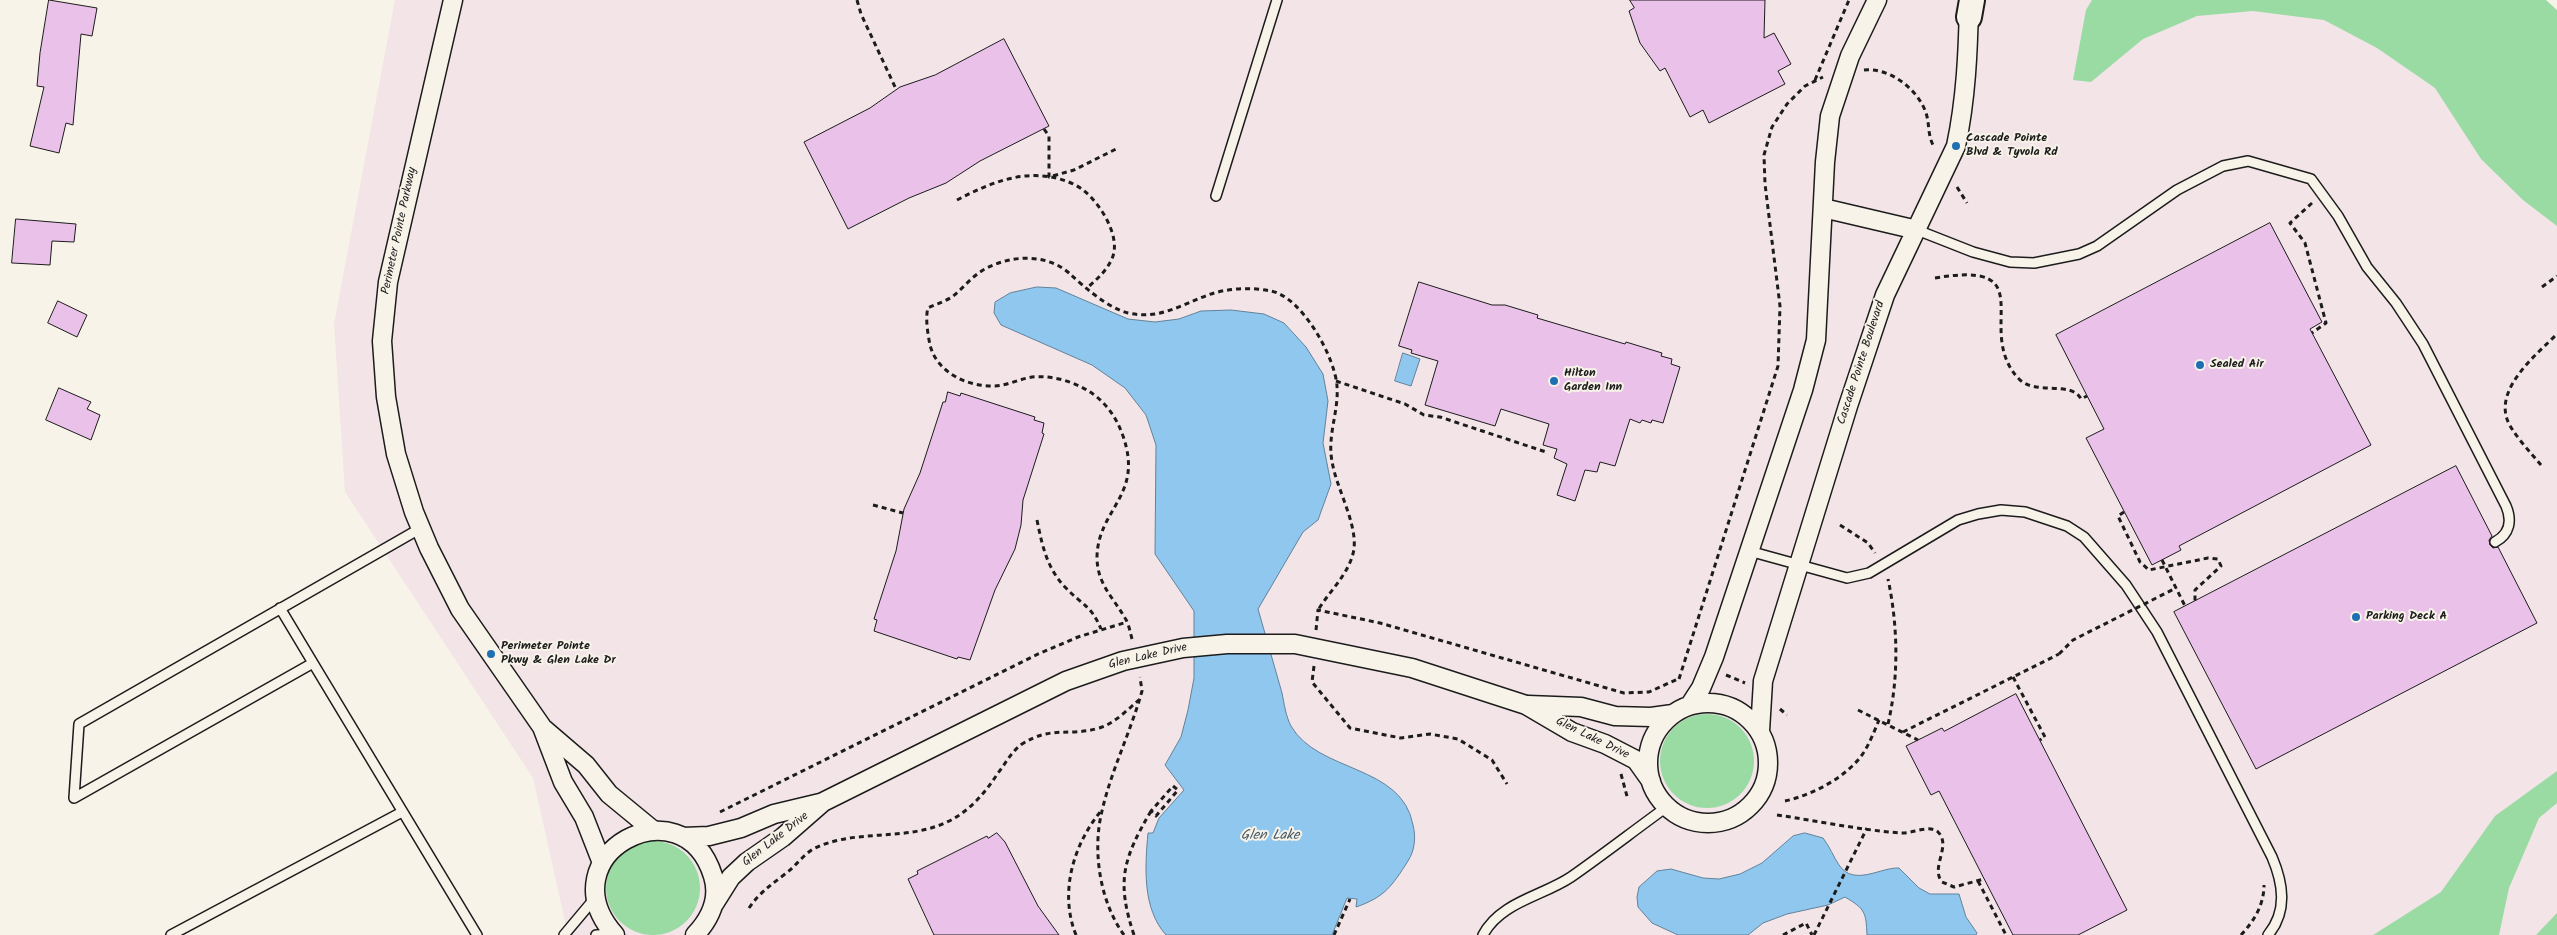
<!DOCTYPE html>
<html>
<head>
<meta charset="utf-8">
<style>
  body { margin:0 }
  canvas { display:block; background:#f7f3e8 }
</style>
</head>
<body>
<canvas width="2557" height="935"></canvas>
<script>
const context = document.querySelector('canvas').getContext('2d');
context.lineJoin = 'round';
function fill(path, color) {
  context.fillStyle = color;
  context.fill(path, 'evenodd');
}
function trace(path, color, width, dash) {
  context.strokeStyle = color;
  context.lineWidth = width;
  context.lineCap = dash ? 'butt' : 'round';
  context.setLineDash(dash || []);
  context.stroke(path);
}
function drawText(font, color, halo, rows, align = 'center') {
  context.font = font + ' Kalam,sans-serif';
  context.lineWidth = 4;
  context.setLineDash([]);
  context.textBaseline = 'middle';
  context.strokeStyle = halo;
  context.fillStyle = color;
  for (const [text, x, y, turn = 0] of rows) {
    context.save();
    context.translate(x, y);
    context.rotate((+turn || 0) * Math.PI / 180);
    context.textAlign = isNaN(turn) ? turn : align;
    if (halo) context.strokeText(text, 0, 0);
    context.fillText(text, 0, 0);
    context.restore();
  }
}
const built = new Path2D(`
  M395 0H2478L2557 92V935H568L533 778 345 492 334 324Z`);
const green = new Path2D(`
  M2092 0H2546L2557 10V226L2523 200 2481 159 2435 88 2377 48 2324 20 2253 11 2197 16 2143 39 2091 82 2073 80 2086 10Z
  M1660 761a47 47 0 1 1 94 0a47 47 0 1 1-94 0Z
  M2557 771V803L2539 818 2509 888 2499 935H2373L2441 892 2495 816Z
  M606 888a47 47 0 1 1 94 0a47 47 0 1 1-94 0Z
  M2557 913V935H2536Z`);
const water = new Path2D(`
  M1037 287 1056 288 1128 319 1155 322 1179 319 1201 311 1231 310 1264 314 1284 323 1306 347 1323 374 1328 401 1323 443 1331 484 1318 520 1303 532 1258 609C1266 637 1274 665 1282 693 1284 703 1286 717 1291 726 1318 773 1402 764 1413 825 1416 837 1415 850 1408 861 1392 886 1385 897 1356 907L1357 899 1347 898 1332 935H1166C1142 908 1145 867 1148 833H1153L1159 818 1184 790 1165 765 1181 737 1188 710 1194 678V611L1155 554 1156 445 1146 415 1125 388 1092 365 1001 325 994 313 995 302 1010 293Z
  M1403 353 1420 359 1411 386 1395 381Z
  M1805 833 1823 838C1830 847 1833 856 1839 865 1854 887 1881 867 1899 868L1919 888 1930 894H1959L1966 917 1977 933 1976 935H1867C1866 912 1865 909 1845 897L1828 905 1787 914 1763 923 1748 935H1678L1652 923 1638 907 1637 897 1639 887 1657 871 1671 869 1703 878 1719 879 1740 874 1762 863 1793 836Z`);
const building = new Path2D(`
  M49 0 97 8 92 36 81 34 73 125 66 123 59 153 30 146 44 87 37 86 40 53Z
  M1630 0H1765L1764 38 1774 33 1791 64 1778 71 1785 84 1709 123 1703 110 1690 117 1665 68 1660 71 1640 43 1629 11 1634 8Z
  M1004 39 1049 126 980 161 946 183 909 198 848 229 804 142 870 108 900 87 935 75Z
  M16 219 76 224 74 242 52 241 50 265 12 263Z
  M2270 223 2322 322 2310 329 2371 445 2179 546 2181 550 2152 565 2086 438 2104 429 2056 335Z
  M1419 282 1492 305H1505L1538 315 1537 318 1625 344 1626 342 1662 353 1661 356 1672 359 1671 364 1680 367 1663 423 1652 420 1651 423 1642 420 1640 423 1630 419 1615 466 1600 462 1597 472 1585 470 1575 501 1557 495 1567 464 1554 458 1557 449 1543 445 1549 424 1501 409 1495 426 1425 405 1438 361 1411 353 1412 350 1399 346Z
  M58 301 87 315 77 337 48 323Z
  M59 388 91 402 87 409 100 415 91 440 46 420Z
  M948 392 960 396 961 393 1035 417 1034 420 1044 423 1042 433 1044 434 1023 500 1021 525 1015 549 995 590 970 660 958 657 957 659 874 631 877 620 874 619 896 551 904 509 920 473 943 402H945Z
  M2456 466 2492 536 2489 540 2490 545 2493 548 2498 547 2537 623 2256 769 2174 612Z
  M2016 694 2127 910 2078 935H2013L1939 791 1931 795 1906 746 1942 728 1944 731Z
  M997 833 1005 842 1038 906 1059 935H934L908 879 918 874 917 871 987 836 988 838Z`);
const path = new Path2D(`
  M857 0 861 14 896 89
  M1864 70C1889 67 1918 89 1926 113 1930 125 1927 134 1934 147
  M1815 80 1849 0
  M1044 129 1049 136V177L1074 170 1118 148
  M1957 187 1967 203
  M957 200C986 185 1017 171 1051 177 1062 179 1074 183 1083 190 1100 203 1120 235 1113 256 1108 270 1097 279 1086 289
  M2312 203 2290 223 2305 243 2326 323 2312 333
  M1935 278C2046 259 1972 330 2019 379 2036 396 2071 380 2081 399L2087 396
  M2542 287 2557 276
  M1336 381 1405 404 1424 415 1440 417 1546 452
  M2541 465C2532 454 2511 432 2507 419 2496 387 2537 354 2557 334
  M873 505 903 513
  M2124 512 2118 516 2140 562 2149 570 2208 558 2218 559 2221 566 2195 590V601
  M1037 520C1042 545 1047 569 1066 588 1082 605 1091 605 1101 629
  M1840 525 1868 543 1875 553
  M1316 630 1318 610 1380 623 1624 693 1649 692 1680 678
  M1132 639C1130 632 1129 624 1125 618 1113 597 1097 584 1097 557 1098 508 1144 496 1123 436 1117 419 1108 405 1093 394 1076 382 1053 375 1032 377 1020 379 1008 385 995 386 968 387 937 373 930 345 928 335 925 318 928 308 936 304 944 302 952 297 962 289 970 279 980 272 1006 255 1045 252 1069 273 1084 287 1108 308 1128 313 1159 320 1181 305 1208 295 1227 288 1251 287 1271 291 1302 297 1335 357 1337 386 1339 411 1327 436 1332 461 1336 488 1357 522 1354 549 1350 573 1331 589 1318 610
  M1314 666 1312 682 1350 728 1401 738 1430 734 1458 739 1492 760 1507 784
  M1726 675 1745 683
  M2013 677 2045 737 2040 740
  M1679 679 1778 366 1780 306 1765 184 1764 155 1772 127 1787 104 1805 86 1823 77
  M1780 709 1787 715
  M1858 710 1918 740
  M1888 724C1899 677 1898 626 1888 579
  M1903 732 2059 654
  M1621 774 1628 800
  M1173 786 1178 790 1156 816 1151 811Z
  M1785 801C1812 795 1845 778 1862 755 1869 745 1874 732 1879 720
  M720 812 1038 654 1078 637 1127 622
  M1777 815C1818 821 1860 830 1901 833 1912 834 1929 824 1938 832 1952 846 1930 867 1942 882L1954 887 1984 879
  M1978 881 2006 935
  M749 908C759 893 771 885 785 874 795 867 802 856 813 849 855 828 905 842 947 822 969 812 985 793 998 773 1006 763 1011 752 1022 744 1052 725 1069 737 1099 728 1114 724 1127 710 1139 700
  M1076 935C1059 893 1073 845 1101 811
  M1124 935C1100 902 1092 851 1102 811 1111 771 1131 731 1142 691L1140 677
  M1134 935C1116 881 1123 859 1151 811
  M1334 935 1350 899
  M1783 935 1806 923 1812 935
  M1814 935 1867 828
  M2241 935C2254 921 2264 905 2264 885`);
const service = new Path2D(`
  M1216 196 1277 0
  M1917 230 1973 252 2010 262 2034 263 2079 254 2097 246 2177 190 2223 166 2248 161 2311 179 2338 216 2367 267 2396 303 2423 344 2506 506C2512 520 2510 534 2495 542
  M421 528 79 724 74 798 313 663 477 935
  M1749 551 1847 578 1869 573 1958 520 1978 514 2001 510 2025 512 2067 526 2084 537 2126 585 2157 632 2272 857C2283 883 2288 911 2268 935
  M280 608 313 663
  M171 935 402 812
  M564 935 595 898
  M596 935 614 934
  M1483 935C1500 902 1543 896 1571 877 1604 854 1636 829 1668 806`);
const minor = new Path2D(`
  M453 0 388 282 382 341 386 397 396 454 414 512 429 548 460 609 542 727 563 782 584 817 602 863
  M1823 208 1917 230
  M1648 763a60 60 0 1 1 120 0a60 60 0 1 1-120 0Z
  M1528 705 1581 707 1615 716 1651 717 1673 714
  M1690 705 1701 688 1714 657 1803 390 1816 340 1825 162 1830 116 1850 56 1877 0
  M544 729 586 765 609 794 654 831
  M1760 731 1763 681 1848 406 1885 295 1956 146C1966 99 1968 52 1969 5
  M683 837 709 836 741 828 774 814 820 803
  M714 904 731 877 747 862 783 837 823 802 1066 681 1123 661 1183 648 1227 644H1295L1412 668 1526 705 1572 732 1605 744 1636 760 1651 781
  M615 935C544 855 683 780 713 876 720 898 710 919 695 935`);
const secondary = new Path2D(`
  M1969 17 1972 0`);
const pathBridge = new Path2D(`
  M2162 560 2185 606
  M2059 654 2073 640 2176 588`);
const markers = [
  [1956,146,5,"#1f6fb2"],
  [2200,365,5,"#1f6fb2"],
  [1554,381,5,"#1f6fb2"],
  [2356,617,5,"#1f6fb2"],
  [491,654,5,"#1f6fb2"]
];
const poiNames = [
  ["Cascade Pointe",1966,139],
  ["Blvd & Tyvola Rd",1966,153],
  ["Sealed Air",2210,365],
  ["Hilton",1564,374],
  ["Garden Inn",1564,388],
  ["Parking Deck A",2366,617],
  ["Perimeter Pointe",501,647],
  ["Pkwy & Glen Lake Dr",501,661]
];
const streetNames = [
  ["Perimeter Pointe Parkway",400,231,-78],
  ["Cascade Pointe Boulevard",1862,363,-72],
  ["Glen Lake Drive",1148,657,-13],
  ["Glen Lake Drive",1592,739,26],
  ["Glen Lake Drive",776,840,-38]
];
const waterNames = [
  ["Glen Lake",1270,837]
];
fill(built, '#f3e4e8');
fill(green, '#9adba4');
fill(water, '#90c7ee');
trace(water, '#62839a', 1);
fill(building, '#eac1e9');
trace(building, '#1c1c1c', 1);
trace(service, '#1c1c1c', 12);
trace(minor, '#1c1c1c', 21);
trace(secondary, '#1c1c1c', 28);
trace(path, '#1c1c1c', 3, [5, 4]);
trace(service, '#f7f3e8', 9);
trace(minor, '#f7f3e8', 18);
trace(secondary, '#f7f3e8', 24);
trace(pathBridge, '#1c1c1c', 3, [5, 4]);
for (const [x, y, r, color] of markers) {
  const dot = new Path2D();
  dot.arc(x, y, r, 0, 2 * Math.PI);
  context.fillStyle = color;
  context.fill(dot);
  trace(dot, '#f7f3e8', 2);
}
drawText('bold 12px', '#1c1c1c', '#f7f3e8', poiNames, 'left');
drawText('12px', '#1c1c1c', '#f7f3e8', streetNames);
drawText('italic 14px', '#455866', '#f7f3e8', waterNames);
</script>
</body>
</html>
